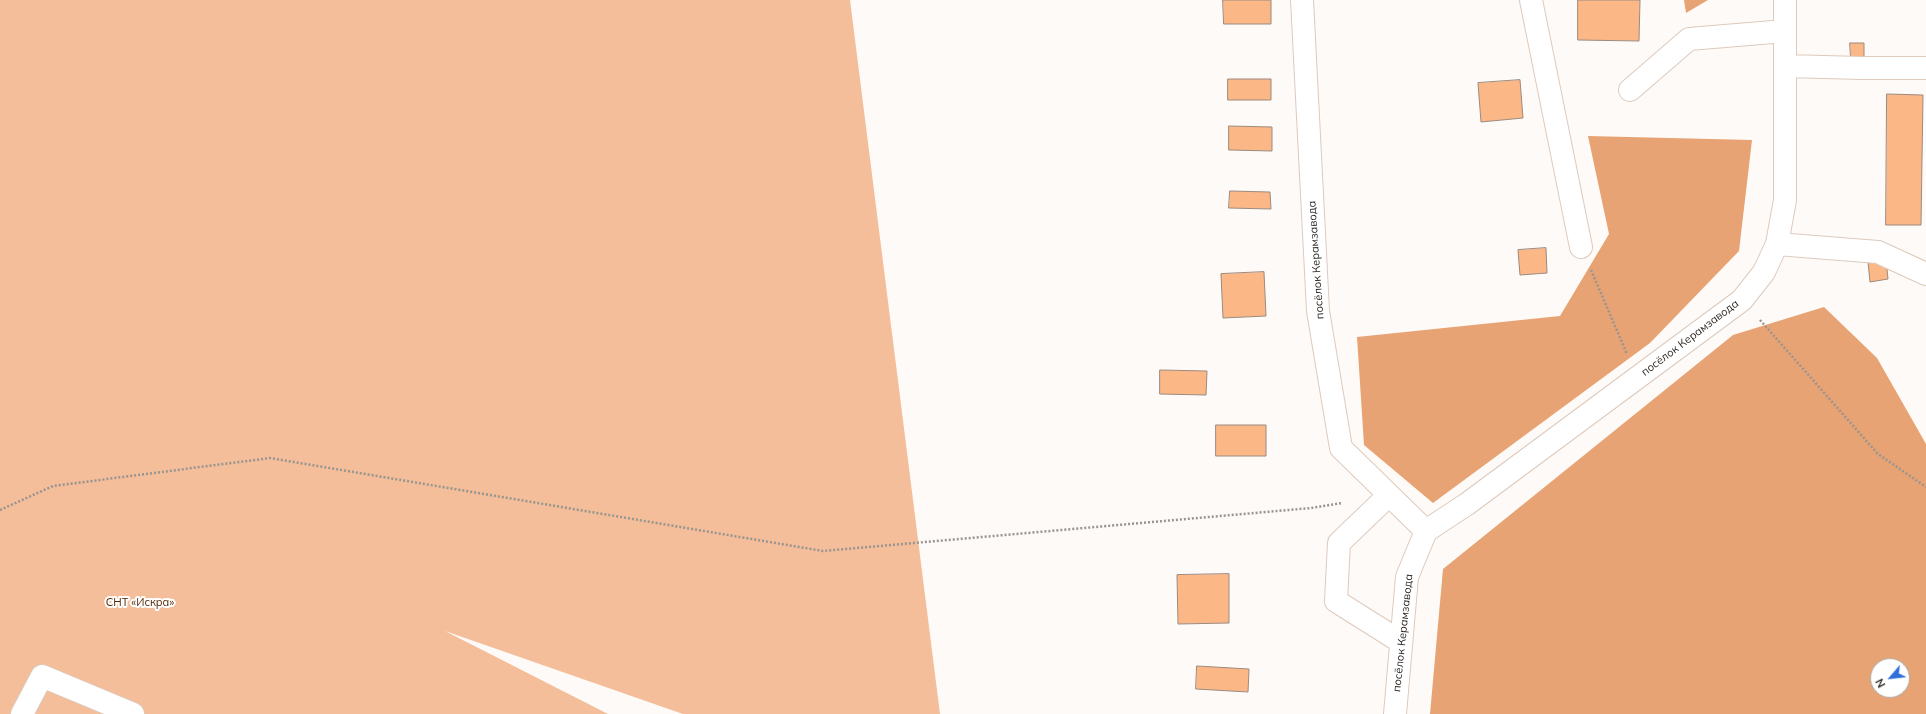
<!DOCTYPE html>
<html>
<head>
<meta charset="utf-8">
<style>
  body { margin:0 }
  #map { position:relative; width:1926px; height:714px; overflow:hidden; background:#fefaf7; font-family:Mulish,sans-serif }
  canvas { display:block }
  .north { position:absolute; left:1870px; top:658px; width:40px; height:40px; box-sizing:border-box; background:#fff; border:1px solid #a9a7a5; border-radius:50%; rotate:242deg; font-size:11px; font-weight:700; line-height:16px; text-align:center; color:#29221d }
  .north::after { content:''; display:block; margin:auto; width:14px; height:18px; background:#306fdc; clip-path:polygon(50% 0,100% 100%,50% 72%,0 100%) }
</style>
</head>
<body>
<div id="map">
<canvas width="1926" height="714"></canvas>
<div class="north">N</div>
</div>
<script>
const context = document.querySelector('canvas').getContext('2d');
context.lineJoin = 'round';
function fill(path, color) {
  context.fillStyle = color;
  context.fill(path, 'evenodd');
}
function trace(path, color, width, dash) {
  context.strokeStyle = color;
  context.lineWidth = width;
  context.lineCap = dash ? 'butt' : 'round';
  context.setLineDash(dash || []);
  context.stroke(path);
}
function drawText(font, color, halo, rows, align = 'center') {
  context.font = font + ' Mulish,sans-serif';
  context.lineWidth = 4;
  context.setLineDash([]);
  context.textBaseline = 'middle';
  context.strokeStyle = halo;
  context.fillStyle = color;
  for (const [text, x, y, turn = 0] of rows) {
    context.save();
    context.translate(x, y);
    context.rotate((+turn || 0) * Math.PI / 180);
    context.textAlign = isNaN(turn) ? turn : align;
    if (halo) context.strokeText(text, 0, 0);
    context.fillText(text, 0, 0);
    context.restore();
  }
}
const green = new Path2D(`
  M0 0H850L940 714H683L445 631 608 714H0Z`);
const forest = new Path2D(`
  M1684 0H1708L1686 13Z
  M1588 136 1752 140 1739 251 1650 343 1433 503 1364 445 1357 337 1560 316 1609 234Z
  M1824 307 1877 358 1926 444V714H1430L1443 569 1733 335ZM1878 666H1902V690H1878Z`);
const building = new Path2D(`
  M1223 0H1271V24H1224Z
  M1578 0H1640L1639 41 1578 40Z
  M1850 43H1864V57L1851 58Z
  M1228 79H1271V100H1228Z
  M1520 80 1523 118 1481 122 1478 83Z
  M1887 94 1923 95 1921 225H1886Z
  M1229 126 1272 127V151L1229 150Z
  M1230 191 1270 192 1271 209 1229 208Z
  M1546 248 1547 273 1520 275 1518 250Z
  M1886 259 1888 279 1870 282 1868 262Z
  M1264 272 1266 316 1223 318 1221 274Z
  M1160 370 1207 371 1206 395 1160 394Z
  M1216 425H1266V456H1216Z
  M1229 574V623L1178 624 1177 575Z
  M1197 666 1249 669 1248 692 1196 689Z`);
const path = new Path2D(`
  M1591 270 1627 354
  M1760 320 1878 454 1926 487
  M0 510 53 486 270 458 823 551 1311 508 1342 503`);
const minor = new Path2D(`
  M1302 0 1318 311 1341 448 1426 531
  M1531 0 1581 247
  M1785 66 1862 68H1926
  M1630 90 1689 39 1785 31
  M1777 244 1878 252 1926 274
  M1389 495 1339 543 1336 601 1401 642
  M22 714 42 676 133 714
  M1395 714 1407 577 1426 531 1467 504 1742 300 1764 272 1777 244 1785 200V0`);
const streetNames = [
  ["посёлок Керамзавода",1316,260,-94],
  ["посёлок Керамзавода",1690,338,-37],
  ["посёлок Керамзавода",1403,633,-84]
];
const parkNames = [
  ["СНТ «Искра»",140,603]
];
fill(green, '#f3be99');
fill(forest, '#e7a373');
fill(building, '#fcb787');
trace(building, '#9c8a7f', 1);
trace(minor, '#ddcabd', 24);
trace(path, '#999490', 2.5, [2, 2]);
trace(minor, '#fff', 22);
drawText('11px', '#29221d', '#fff', streetNames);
drawText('11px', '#502600', '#fff', parkNames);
</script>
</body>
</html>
